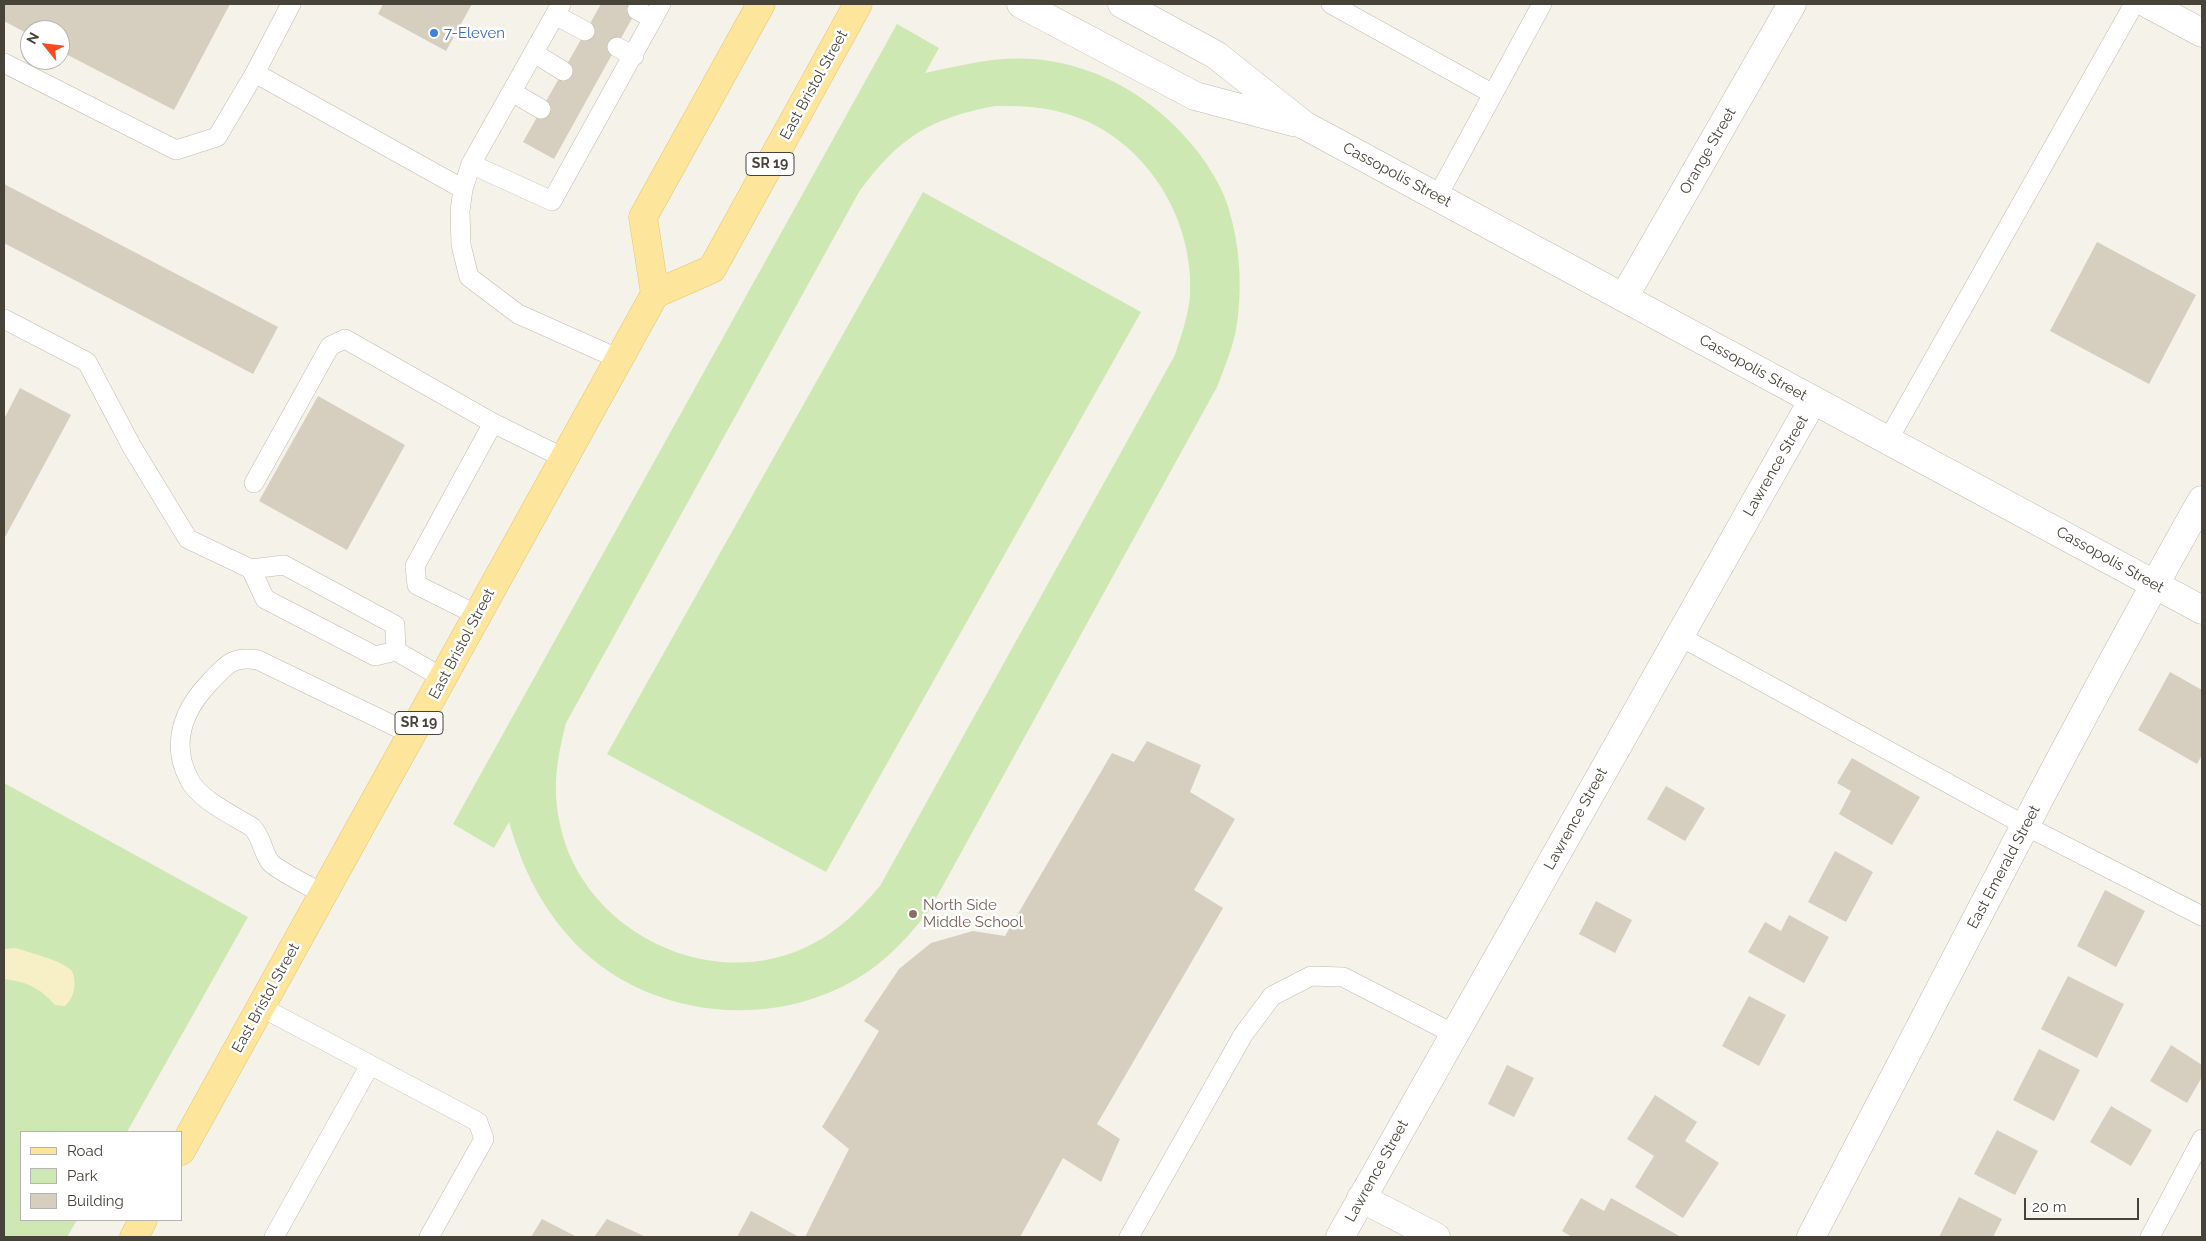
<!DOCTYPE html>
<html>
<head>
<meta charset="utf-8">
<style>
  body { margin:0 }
  #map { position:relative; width:2206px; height:1241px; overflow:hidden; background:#f5f2ea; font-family:Raleway,sans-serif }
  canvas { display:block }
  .frame { position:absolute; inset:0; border:5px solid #484338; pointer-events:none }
  .legend { position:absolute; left:20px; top:1131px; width:162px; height:90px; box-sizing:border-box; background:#fff; border:1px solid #b6b4af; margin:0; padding:6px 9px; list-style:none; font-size:15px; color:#484338 }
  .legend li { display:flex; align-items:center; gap:10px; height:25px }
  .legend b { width:25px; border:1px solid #b6b4af }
  .north { position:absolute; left:20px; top:20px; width:50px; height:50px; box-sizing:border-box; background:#fff; border:1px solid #b6b4af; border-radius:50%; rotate:299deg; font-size:14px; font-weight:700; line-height:20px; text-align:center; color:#484338 }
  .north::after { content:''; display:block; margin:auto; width:18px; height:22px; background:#f74a1e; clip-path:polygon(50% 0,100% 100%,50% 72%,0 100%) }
  .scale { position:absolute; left:2024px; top:1198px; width:115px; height:22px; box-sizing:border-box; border:2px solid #484338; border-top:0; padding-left:6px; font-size:15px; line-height:18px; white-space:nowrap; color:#484338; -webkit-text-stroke:4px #fff; paint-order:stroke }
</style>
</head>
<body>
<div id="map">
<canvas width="2206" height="1241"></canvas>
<div class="frame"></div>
<ul class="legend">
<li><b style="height:6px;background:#fde69b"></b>Road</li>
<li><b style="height:14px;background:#cde8b3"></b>Park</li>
<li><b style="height:14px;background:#d6cebf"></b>Building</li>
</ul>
<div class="north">N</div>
<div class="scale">20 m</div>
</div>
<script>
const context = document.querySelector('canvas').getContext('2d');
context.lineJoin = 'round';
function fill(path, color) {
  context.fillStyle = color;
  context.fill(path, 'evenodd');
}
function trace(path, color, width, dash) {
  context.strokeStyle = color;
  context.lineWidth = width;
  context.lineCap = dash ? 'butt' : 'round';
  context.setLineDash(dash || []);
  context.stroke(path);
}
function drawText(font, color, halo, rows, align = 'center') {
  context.font = font + ' Raleway,sans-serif';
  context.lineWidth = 5;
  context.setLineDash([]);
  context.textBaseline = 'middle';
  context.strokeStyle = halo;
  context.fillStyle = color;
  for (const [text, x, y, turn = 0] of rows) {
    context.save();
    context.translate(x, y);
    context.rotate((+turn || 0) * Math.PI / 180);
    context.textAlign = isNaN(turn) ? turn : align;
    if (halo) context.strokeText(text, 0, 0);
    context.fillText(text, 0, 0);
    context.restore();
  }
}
const green = new Path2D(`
  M897 24 939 48 925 73C961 65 997 56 1034 59 1104 65 1166 105 1206 163 1215 177 1225 194 1229 210 1239 243 1242 280 1238 315 1236 340 1226 364 1217 387L929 911C915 928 900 946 883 960 791 1037 641 1024 565 932 537 899 521 863 509 822L494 848 453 824ZM995 106C1017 106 1038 106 1060 112 1141 132 1195 215 1190 296 1188 317 1181 336 1175 355L880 886C858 912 834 935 802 949 704 992 581 928 560 824 552 788 557 758 566 723L859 192C898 138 930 118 995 106Z
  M923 192 1141 312 826 872 607 754Z
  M4 783 248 917 127 1132H21V1220H77L67 1237H4Z`);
const sand = new Path2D(`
  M16 948C30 953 61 960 71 970 75 975 75 983 74 989 73 996 70 1001 65 1006L55 1005C39 987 27 982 4 979V949Z`);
const building = new Path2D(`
  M5 4H230L174 110 60 51V30H30V35L4 21Z
  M383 4H472L446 51 378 14Z
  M601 4H640L554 159 523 142Z
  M4 184 278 327 253 374 4 243Z
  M2097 242 2196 295 2149 384 2050 331Z
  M20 388 71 415 4 539V419Z
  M318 396 405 445 347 550 259 501Z
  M2170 672 2202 690V755L2197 764 2138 730Z
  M1147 741 1201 765 1190 792 1235 819 1194 890 1223 908 1097 1124 1120 1139 1101 1182 1063 1158 1020 1237H805L849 1149 822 1127 879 1031 864 1021 899 969 931 943 973 931 1005 936 1112 753 1134 762Z
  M1852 758 1920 797 1892 845 1839 814 1851 791 1837 783Z
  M1666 786 1705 808 1685 841 1647 819Z
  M1835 851 1873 872 1846 922 1808 902Z
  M2105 890 2145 911 2116 967 2077 946Z
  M1596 901 1632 920 1615 953 1579 934Z
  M1789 915 1829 937 1804 983 1748 952 1765 922 1781 931Z
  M2068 976 2124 1004 2097 1058 2041 1029Z
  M1749 996 1786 1015 1759 1066 1722 1046Z
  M2171 1045 2202 1065V1077L2187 1103 2150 1081Z
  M2039 1049 2080 1070 2054 1121 2013 1100Z
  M1507 1065 1534 1078 1514 1117 1488 1104Z
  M1655 1095 1697 1122 1685 1141 1719 1163 1683 1218 1635 1187 1654 1156 1627 1139Z
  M2111 1106 2152 1130 2131 1166 2090 1142Z
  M1997 1130 2038 1151 2015 1195 1974 1174Z
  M1959 1197 2002 1219 1993 1237H1939Z
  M1581 1198 1604 1211 1611 1198 1681 1237H1572L1562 1231Z
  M751 1211 799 1237H737Z
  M542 1219 577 1237H531Z
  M607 1219 646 1237H594Z`);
const service = new Path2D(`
  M561 4 471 164 463 189 460 211 461 245 469 277 518 314 619 359
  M1331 4 1493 94
  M637 10 653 19
  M555 15 585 31
  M617 47 634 56
  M534 53 563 71
  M4 63 176 150 217 137 255 73 291 4
  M255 73 463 189
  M512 92 541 109
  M471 164 552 201 661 4
  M1437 197 1542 4
  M4 319 87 362 132 447 188 539 251 569
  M493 423 564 458
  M1888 440 2134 4
  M254 483 330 346 345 339 493 423 415 566 417 585 477 615
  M1679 636 2026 826 2202 916
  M396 651 395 625 284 565 251 569 265 599 375 656 396 651 443 678
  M324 894C311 887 278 871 270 862 262 851 262 837 252 827 234 816 198 799 189 779 170 743 184 709 210 682 227 664 232 656 258 660L413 735
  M261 1007 478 1122 484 1139 429 1237
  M274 1237 370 1065
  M1129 1237 1243 1035 1272 996 1311 976 1343 977 1454 1034
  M2150 1237 2202 1139`);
const minor = new Path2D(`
  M2148 4 2202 33
  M1624 297 1792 4
  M1361 1198 1436 1237
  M1340 1237 1813 400
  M1811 1237C1940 991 2065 742 2202 500`);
const tertiary = new Path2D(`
  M1021 4 1195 96 1293 122
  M1122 4 1216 55 1304 125 2202 610`);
const primary = new Path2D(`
  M655 294 712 269 858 4
  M181 1151 655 294 643 217 761 4
  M134 1237 143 1220`);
const markers = [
  [434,33,5,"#3f7fe0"],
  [913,914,5,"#8d6e63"]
];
const shields = [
  [770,164,48],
  [419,723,48]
];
const shieldNames = [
  ["SR 19",770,164],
  ["SR 19",419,723]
];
const shopNames = [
  ["7-Eleven",444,33]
];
const streetNames = [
  ["East Bristol Street",814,85,-61],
  ["Orange Street",1708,151,-60],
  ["Cassopolis Street",1397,175,28],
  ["Cassopolis Street",1753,368,29],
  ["Lawrence Street",1776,466,-60],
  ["Cassopolis Street",2110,560,29],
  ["East Bristol Street",462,644,-62],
  ["Lawrence Street",1576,819,-61],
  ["East Emerald Street",2004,867,-62],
  ["East Bristol Street",266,998,-61],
  ["Lawrence Street",1377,1171,-61]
];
const educationNames = [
  ["North Side",923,905],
  ["Middle School",923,922]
];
fill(green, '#cde8b3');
fill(sand, '#f7f0c7');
fill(building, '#d6cebf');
trace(service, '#c0baac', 20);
trace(minor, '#c0baac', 29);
trace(tertiary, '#c0baac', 29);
trace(primary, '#e3c56a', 29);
trace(service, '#fff', 19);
trace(minor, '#fff', 28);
trace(tertiary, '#fff', 28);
trace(primary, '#fde69b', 28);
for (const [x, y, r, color] of markers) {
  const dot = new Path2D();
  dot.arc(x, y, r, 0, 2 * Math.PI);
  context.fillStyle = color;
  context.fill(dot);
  trace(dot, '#fff', 2);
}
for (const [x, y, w] of shields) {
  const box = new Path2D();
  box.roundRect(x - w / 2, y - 11.5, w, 23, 4);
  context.fillStyle = '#fff';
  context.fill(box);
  trace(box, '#484338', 1);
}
drawText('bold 14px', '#484338', null, shieldNames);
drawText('15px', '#366cbe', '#fff', shopNames, 'left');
drawText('15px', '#484338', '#fff', streetNames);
drawText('15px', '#785e54', '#fff', educationNames, 'left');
</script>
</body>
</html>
